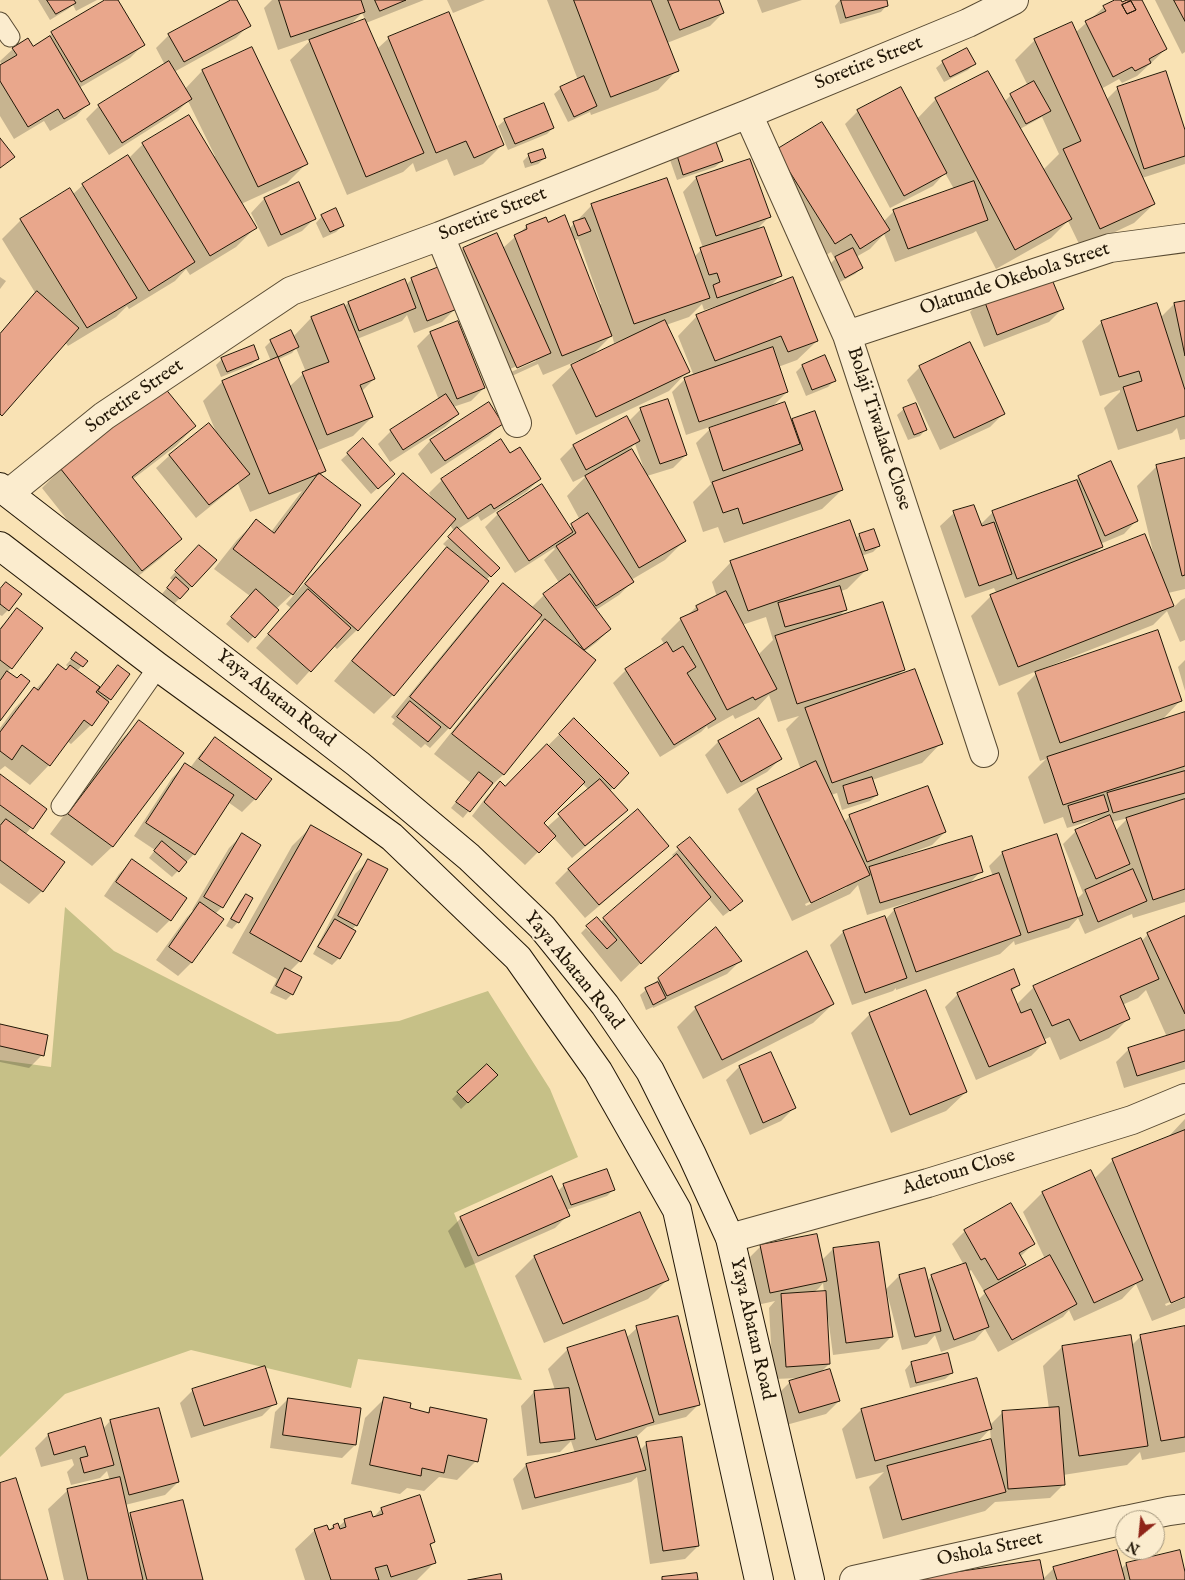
<!DOCTYPE html>
<html>
<head>
<meta charset="utf-8">
<style>
  body { margin:0 }
  #map { position:relative; width:1185px; height:1580px; overflow:hidden; background:#f9e2b4; font-family:"IM FELL English",serif }
  canvas { display:block }
  .north { position:absolute; left:1115px; top:1510px; width:50px; height:50px; box-sizing:border-box; background:#fbecce; border:1px solid #a4977e; border-radius:50%; rotate:208deg; font-size:14px; font-weight:700; line-height:20px; text-align:center; color:#221707 }
  .north::after { content:''; display:block; margin:auto; width:18px; height:22px; background:#8f2418; clip-path:polygon(50% 0,100% 100%,50% 72%,0 100%) }
</style>
</head>
<body>
<div id="map">
<canvas width="1185" height="1580"></canvas>
<div class="north">N</div>
</div>
<script>
const context = document.querySelector('canvas').getContext('2d');
context.lineJoin = 'round';
function fill(path, color) {
  context.fillStyle = color;
  context.fill(path, 'evenodd');
}
function trace(path, color, width, dash) {
  context.strokeStyle = color;
  context.lineWidth = width;
  context.lineCap = dash ? 'butt' : 'round';
  context.setLineDash(dash || []);
  context.stroke(path);
}
function drawText(font, color, halo, rows, align = 'center') {
  context.font = font + ' "IM FELL English",serif';
  context.lineWidth = 4;
  context.setLineDash([]);
  context.textBaseline = 'middle';
  context.strokeStyle = halo;
  context.fillStyle = color;
  for (const [text, x, y, turn = 0] of rows) {
    context.save();
    context.translate(x, y);
    context.rotate((+turn || 0) * Math.PI / 180);
    context.textAlign = isNaN(turn) ? turn : align;
    if (halo) context.strokeText(text, 0, 0);
    context.fillText(text, 0, 0);
    context.restore();
  }
}
const green = new Path2D(`
  M65 907 114 951 277 1034 399 1021 488 991 550 1089 578 1157 454 1213 522 1380 358 1359 351 1388 191 1350 65 1394 0 1457V1060L51 1067Z`);
const shadow = new Path2D(`
  M38 0H97L76 11 73 5 68 9 50 20Z
  M108 0H117L143 45 130 58 79 88 89 103 76 116 50 131 44 121 14 139 0 116V67L2 66 0 61 13 49 33 47 45 40 52 33Z
  M234 0H236L249 25 236 38 174 72 185 89 202 71 251 49 307 163 287 183 241 204 255 228 236 247 190 275 186 269 175 281 129 309 127 306 116 317 68 346 65 342 0 416V333L36 294 2 239 21 220 72 195 83 185 129 158 143 144 189 117 213 157 215 156 188 101 178 111 109 155 86 119 99 106 165 65 156 48 169 35Z
  M272 0H424L366 23 377 49 389 38 502 145 483 164 454 176 447 159 416 172 413 163 403 172 347 195 290 60 313 38 278 50 264 8ZM362 13 366 21 348 27Z
  M447 0H485L453 13Z
  M547 0H718L723 13 710 26 667 43 677 70 658 90 591 115 590 112 568 122 554 94 561 88 578 80Z
  M757 0H802L762 13Z
  M840 0H885L887 5 881 12 840 24 835 6Z
  M1118 0 1121 4 1129 0H1141L1166 49 1137 76 1122 83 1119 79 1101 89 1106 100 1118 88 1185 131V164L1142 178 1154 204 1134 223 1081 248 1068 221 1051 238 996 269 976 231 973 233 895 262 884 234 870 249 856 257 862 268 855 274 838 283 829 265 835 259 831 252 815 262 757 171 776 151 884 221 894 211 954 189 945 173 933 186 890 208 845 124 858 111 917 119 936 99 1004 102 1011 95 1028 86 1015 60 1035 40 1071 24 1075 33 1104 7ZM1042 117 1059 154 1043 170 1020 129Z
  M1155 0H1185V52L1182 54Z
  M943 62 974 64 968 70 944 82 936 68Z
  M505 120 553 128 547 134 508 150 498 126Z
  M676 153 722 161 715 167 677 180 670 160Z
  M529 155 545 158 538 164 525 168 523 161Z
  M749 160 769 217 755 231 780 276 768 288 817 341 797 360 778 367 787 392 771 408 791 422 793 420 842 490 822 509 724 543 718 527 703 532 693 502 711 484 696 443 709 430 725 424 724 422 686 435 672 392 685 379 694 376 678 336 697 316 717 308V306L704 310 702 304 689 317 666 325 688 371 669 391 576 435 552 385 572 366 580 362 579 360 543 375 538 364 503 380 450 262 463 249 497 234 503 248 527 226 547 223 569 229 592 205 694 257 703 248 683 192 696 178ZM578 239 601 304 599 305 574 241ZM612 335 614 343 622 340 623 342 590 357ZM536 358V361L511 372 510 369Z
  M298 183 315 218 302 231 268 247 251 213 264 199Z
  M322 216 343 225 336 232 323 238 316 223Z
  M439 269 455 309 442 322 414 333 407 315 402 321 357 339 374 379 362 391 372 417 353 436 316 451 325 470 320 475 292 594 276 609 248 643 226 624 250 596 214 569 237 540 256 521 271 532 302 491 250 512 238 484 196 518 156 468 169 456 209 425 216 432 203 401 222 382 271 361 265 347 271 341 293 337 311 318 344 305V307L348 303 404 280 406 285 411 280ZM296 348 306 372 303 374 289 387 277 360 292 353Z
  M0 277 6 281 0 289Z
  M983 299 1062 309 1049 322 984 347 970 312Z
  M1185 302V439L1180 440 1177 428 1172 433 1118 450 1104 408 1120 392V390L1100 396 1082 341 1102 322 1160 318 1174 304Z
  M457 323 484 388 471 401 453 407 458 414 445 427 390 462 378 444 391 431 439 400 417 346 430 333Z
  M222 359H258L251 365 221 377 216 365Z
  M802 366 834 381 828 387 806 396 796 372Z
  M920 367 1003 414 990 427 940 450 907 380Z
  M641 409 686 455 673 468 647 476 684 541 665 560 631 580 632 582 619 595 596 610 610 629 597 642 584 652 594 661 503 775 483 793 463 818 451 808 471 783 434 754 525 640 542 624 538 618 449 728 430 748 425 744 421 748 392 724 395 720 391 717 484 604 503 584 531 608 544 595 560 584 544 560 555 549 554 548 515 573 485 527 498 514 569 528 580 520 567 496 587 475 573 482 560 459 573 446 626 418 628 422ZM635 444 644 469H642L626 453Z
  M904 409 926 429 920 436 908 440 897 415Z
  M502 423 489 436 431 474 418 454 431 440Z
  M195 426 176 446 133 479 180 539 161 558 122 589 42 488 61 469Z
  M363 440 387 480 371 494 341 460Z
  M510 454 540 479 526 492 481 521 478 516 458 529 498 568 486 580 393 695 374 714 334 681 428 568 448 548 443 544 455 532 449 524 357 630 337 649 333 645 297 685 256 648 291 608 286 604 384 493 403 474 433 500 429 493 442 480Z
  M1185 459V589L1168 593 1174 607 1181 600 1185 598V640L1180 642 1167 611 1153 625 999 686 971 616 990 597 997 594 994 588 965 598 940 526 954 513 973 506 980 525 993 512 1073 483 1079 477 1137 520 1124 534 1100 544 1101 547 1091 557 1152 553 1153 552 1137 486 1157 466Z
  M873 530 879 546 873 552 861 556 866 570 847 589 841 591 846 609 837 618 904 669 896 677 941 743 922 763 872 780 877 795 870 801 842 810 837 793 831 795 844 822 849 817 928 787 945 832 932 845 897 858 898 860 981 871 968 885 993 876 989 866 1002 853 1077 899 1083 893 1063 844 1076 831 1099 822 1098 819 1067 828 1063 817 1044 824 1028 777 1046 759 1040 761 1017 693 1038 672 1181 700 1160 722 1185 714V902L1133 918 1132 914 1085 934 1078 918 1069 928 1015 945 1014 941 1000 954 896 990V988L893 991 852 1005 830 945 843 932 884 917 885 920 894 910 921 901 920 899 867 915 858 885 850 894 792 921 738 809 758 790 801 770 786 729 799 716 778 722 769 695 756 709 735 719 733 715 708 729 707 726 701 732 660 757 613 683 626 670 665 645 661 639 681 619 687 616 696 607 717 597 712 582 731 562 855 540 859 535ZM766 617 773 640 758 655 742 625ZM1128 818 1115 831 1112 822ZM847 884V887L806 906 805 904Z
  M193 552 192 586 173 605 161 595 173 581 170 578Z
  M0 589 8 610 2 616 0 615Z
  M17 609 11 668 7 672 0 719V628Z
  M76 654 86 661 77 671 100 688 118 667 110 699 91 725 71 744 67 741 49 765 30 785 5 766 0 770V728L15 708 34 689 35 690 58 666 65 671 69 668 66 665Z
  M1185 660V691L1178 667Z
  M574 720 628 773 610 791 626 810 613 823 572 858 553 837 525 865 472 816 487 796 500 783 505 788ZM582 783 589 790 546 828 542 823Z
  M140 721 182 753 112 847 92 866 50 834 120 741Z
  M215 739 255 799 242 812 228 802 194 854 172 877 149 858 155 850 134 836 172 778 185 765 190 768 202 752Z
  M718 742 780 759 767 772 727 794 705 755Z
  M0 776 45 810 25 835 63 863 42 891 29 904 0 883Z
  M637 811 667 846 654 859 585 918 555 883 568 870Z
  M311 827 300 961 289 972 292 994 286 1000 270 993 277 979 232 953 292 846Z
  M242 835 222 907 215 914 222 919 191 963 178 976 156 960 187 917 193 911 192 910 229 848Z
  M690 839 735 907 723 916 708 898 621 982 581 933 586 928 590 932 604 919 675 858 672 855Z
  M132 861 170 920 157 933 104 896 119 874Z
  M368 861 356 925 352 930 354 931 339 958 332 965 313 954 355 874Z
  M246 895 238 922 232 929 226 926 240 901Z
  M1185 917V1069L1124 1088 1116 1062 1129 1049 1167 1037 1146 990 1138 998 1122 1005 1128 1019 1109 1038 1060 1060 1050 1037 1043 1040 1044 1043 1031 1056 976 1080 945 1007 958 994 1019 985 1011 992 1016 1005 1034 987 1141 942 1148 934Z
  M740 961 727 974 653 1008V1007L646 1010 640 995 659 979Z
  M833 1004 813 1023 703 1079 677 1027 696 1008Z
  M870 1014 966 1092 946 1111 891 1133 851 1033Z
  M0 1025 42 1055 29 1068 0 1062Z
  M770 1054 794 1108 781 1121 750 1135 726 1080 739 1067Z
  M490 1081 461 1109 452 1099 458 1093Z
  M1185 1119V1296L1165 1304 1166 1306 1185 1298V1308L1152 1321 1136 1284 1122 1299 1074 1321 1069 1310 1063 1317 998 1352 985 1329 975 1340 941 1352 935 1335 927 1344 902 1350 887 1293H886L892 1336 879 1349 833 1355 828 1317H826L829 1364 819 1374 839 1401 826 1414 786 1425 777 1395 790 1382 801 1378 773 1379 769 1308 775 1301 757 1305 748 1259 761 1246 821 1261 833 1249 885 1290 899 1276 927 1281 932 1276 964 1265 952 1244 965 1231 1033 1244 1020 1257 1024 1264 1013 1276 1045 1259 1023 1212 1042 1193 1094 1179 1113 1160 1171 1137 1170 1135ZM971 1270 985 1293 978 1300 968 1272ZM823 1283 824 1292 813 1293 819 1288Z
  M564 1185 614 1189 607 1196 566 1210 568 1215 555 1228 465 1268 448 1231 461 1218 558 1191Z
  M534 1257 667 1280 648 1299 544 1343 515 1276Z
  M1185 1327V1452L1142 1460 1140 1452 1127 1465 1063 1475V1485L1050 1498 995 1502 985 1511 883 1539 869 1487 884 1472 856 1479 842 1429 861 1410 989 1426 1003 1412 1049 1409 1043 1366 1062 1347 1131 1346 1141 1336ZM990 1429 991 1440 975 1445Z
  M637 1328 699 1404 686 1417 647 1427 636 1437 640 1450 647 1443 698 1546 685 1559 650 1564 637 1477 631 1482 522 1510 513 1479 526 1465 575 1453 571 1441 560 1452 527 1456 521 1406 534 1392 555 1390 548 1369 568 1349 626 1338Z
  M947 1354 952 1373 945 1379 910 1388 905 1370 911 1363Z
  M193 1390 275 1403 262 1416 191 1438 180 1403Z
  M288 1399 355 1445 342 1458 270 1448 275 1412Z
  M384 1399 408 1409 426 1414 431 1409 476 1461 457 1480 439 1477 424 1491 407 1488 400 1494 351 1484 365 1418Z
  M158 1409 178 1482 165 1495 125 1505 128 1517 131 1514 202 1580H64L48 1509 68 1490 110 1481 107 1471 100 1478 71 1485 67 1472 74 1465 72 1459 41 1467 35 1448 48 1435 103 1429 110 1421Z
  M381 1509 434 1542 430 1546 435 1562 417 1580H305L295 1549 315 1530 328 1531 333 1526 338 1527 345 1521 372 1519Z
  M1179 1552 1185 1580H910H1042L1054 1568 1121 1569 1126 1564Z`);
const building = new Path2D(`
  M47 0H74L76 3 56 14Z
  M105 0H118L145 45 81 82 51 32Z
  M231 0H237L251 26 184 62 168 34Z
  M279 0H361L365 12 291 37Z
  M375 0H406L380 11Z
  M574 0H651L679 71 611 97Z
  M668 0H719L724 13 680 30Z
  M841 0H887L888 6 846 18Z
  M1115 0H1121L1122 2 1127 0H1142L1167 49 1149 59 1151 63 1135 71 1132 67 1113 77 1085 21 1106 11 1103 6ZM1131 1 1136 10 1127 14 1122 5Z
  M1174 0H1185V21Z
  M1131 1 1136 10 1127 14 1122 5Z
  M449 12 504 145 474 158 466 141 436 153 388 37Z
  M365 19 424 153 366 177 309 40Z
  M1072 22 1155 204 1100 229 1063 149 1081 141 1034 39Z
  M50 36 90 104 64 119 58 109 28 127 0 81V65L17 55 12 48 28 38 33 46Z
  M252 47 308 164 258 187 202 70Z
  M967 48 976 64 950 77 942 61Z
  M169 61 192 99 122 143 98 105Z
  M988 71 1072 219 1015 250 935 98Z
  M1166 71 1185 130V156L1144 169 1117 87Z
  M584 76 597 106 574 117 560 87Z
  M1034 81 1051 111 1026 124 1010 94Z
  M901 87 947 173 904 196 857 110Z
  M544 103 554 128 515 144 504 119Z
  M189 115 257 228 210 256 142 143Z
  M822 122 890 230 860 249 851 234 835 244 776 150Z
  M0 138 15 157 0 168Z
  M715 139 723 161 683 175 676 152Z
  M543 149 546 158 531 163 528 154Z
  M128 155 195 262 149 291 82 184Z
  M750 159 771 217 716 236 696 177Z
  M667 178 710 298 634 324 591 204Z
  M974 181 988 220 908 249 893 210Z
  M299 182 316 219 281 235 264 198Z
  M70 188 137 298 87 328 20 219Z
  M336 208 344 226 330 232 321 215Z
  M565 215 612 336 562 356 514 235 527 229 526 225 546 217 548 222Z
  M585 218 591 231 578 236 573 222Z
  M764 227 782 276 717 298 713 285 720 282 717 273 709 275 700 248Z
  M497 233 551 353 517 368 463 248Z
  M853 248 863 268 845 278 835 257Z
  M439 267 457 309 427 321 411 278Z
  M1049 272 1064 309 997 335 983 297Z
  M793 277 818 341 788 352 781 336 715 361 696 315Z
  M405 279 416 308 359 331 348 302Z
  M37 291 79 328 2 416 0 414V334Z
  M1185 301V356L1174 303Z
  M1157 303 1185 390V416L1137 431 1123 387 1142 381 1139 371 1119 377 1101 321Z
  M344 304 375 379 360 385 373 417 327 435 302 372 329 362 311 317Z
  M665 320 690 372 596 417 571 365Z
  M458 321 485 388 457 399 430 332Z
  M291 330 299 347 278 357 270 340Z
  M970 342 1005 414 954 438 919 366Z
  M254 345 259 359 227 372 221 358Z
  M773 347 788 392 699 422 684 378Z
  M825 355 836 381 812 390 802 365Z
  M278 357 326 471 269 494 222 381Z
  M164 387 196 426 132 477 182 539 142 571 60 468Z
  M446 394 459 414 403 450 390 430Z
  M668 399 687 455 660 464 640 408Z
  M489 402 503 424 445 461 430 440Z
  M785 402 800 444 723 471 709 428Z
  M916 403 927 430 914 435 903 408Z
  M815 411 843 490 743 524 738 508 723 513 712 482 803 450 792 419Z
  M627 416 640 441 586 470 573 445Z
  M209 423 250 474 209 505 169 455Z
  M363 438 395 474 378 489 347 453Z
  M501 439 510 453 520 447 541 479 494 509 491 504 468 519 441 479Z
  M632 449 686 541 639 568 585 476Z
  M1185 458V575L1182 576 1156 465Z
  M1111 461 1138 521 1105 536 1078 476Z
  M319 473 361 505 293 595 233 549 256 519 274 533Z
  M403 473 456 519 358 631 305 584Z
  M1077 480 1103 547 1017 579 992 511Z
  M542 484 573 532 529 561 497 513Z
  M974 505 982 526 994 522 1012 574 979 586 953 511Z
  M588 513 634 582 596 606 556 546 576 533 571 524Z
  M850 520 868 570 748 611 730 561Z
  M457 527 500 568 491 577 448 537Z
  M874 529 880 546 865 551 859 534Z
  M1145 534 1174 606 1018 667 990 595Z
  M199 545 217 560 192 587 175 571Z
  M447 547 489 581 394 696 352 661Z
  M570 574 611 629 584 650 543 594Z
  M176 577 189 589 180 599 167 588Z
  M6 582 22 594 9 611 0 604V589Z
  M503 583 542 615 450 729 410 697Z
  M840 586 847 610 785 627 778 603Z
  M256 589 279 610 255 638 231 617Z
  M308 589 351 628 311 672 268 634Z
  M726 591 777 689 755 700 753 697 727 710 680 618 698 610 696 606Z
  M883 602 905 670 797 704 775 636Z
  M17 608 43 628 12 669 0 660V630Z
  M545 619 596 660 504 775 452 734Z
  M1158 630 1182 701 1060 743 1035 672Z
  M667 642 673 652 683 646 696 667 687 673 716 719 674 745 625 669Z
  M76 652 88 661 83 667 71 659Z
  M58 664 66 670 70 665 100 687 96 692 109 702 92 726 84 720 50 766 22 745 12 760 0 751V732L34 687 38 690Z
  M118 665 130 674 111 700 98 691Z
  M915 669 943 744 832 783 805 708Z
  M7 671 17 678 21 674 30 681 0 721V681Z
  M410 701 441 727 428 742 397 717Z
  M1185 712V766L1063 805 1047 757Z
  M574 718 629 773 614 789 559 734Z
  M759 718 782 759 741 782 718 741Z
  M139 720 184 753 113 847 68 814Z
  M215 737 272 779 256 800 199 759Z
  M547 744 585 782 544 823 556 836 539 853 484 802 500 781 505 786Z
  M816 761 870 875 811 903 757 789Z
  M185 763 234 795 195 855 146 823Z
  M1185 771V793L1113 813 1107 793Z
  M479 772 493 783 470 812 456 802Z
  M0 774 47 809 33 829 0 805Z
  M872 777 878 795 848 804 843 786Z
  M600 779 628 810 585 846 558 814Z
  M928 786 946 832 867 862 849 815Z
  M1104 795 1109 811 1073 823 1068 806Z
  M1185 799V889L1153 900 1126 818Z
  M638 809 669 846 599 905 568 869Z
  M1110 815 1130 864 1096 879 1075 830Z
  M6 819 65 862 43 892 0 860V826Z
  M311 825 362 854 301 962 250 933Z
  M242 833 261 845 223 908 204 897Z
  M1057 834 1083 915 1028 933 1002 852Z
  M972 836 983 872 880 903 869 867Z
  M690 837 743 901 730 911 677 847Z
  M162 841 187 862 179 872 154 851Z
  M677 854 711 897 641 964 603 918Z
  M132 859 187 898 171 921 116 882Z
  M368 859 388 869 357 926 338 916Z
  M1133 869 1147 901 1098 922 1085 890Z
  M999 873 1021 935 916 972 894 909Z
  M246 894 253 898 239 923 231 919Z
  M200 902 224 919 192 963 169 947Z
  M885 916 907 978 865 993 843 931Z
  M1185 916V1014L1147 933Z
  M597 917 617 940 607 949 586 926Z
  M335 919 356 931 340 959 318 947Z
  M716 927 742 961 667 996 658 978Z
  M1141 938 1159 979 1120 996 1130 1019 1080 1041 1069 1019 1052 1026 1033 986Z
  M807 951 834 1004 722 1060 695 1007Z
  M285 968 302 977 293 995 276 986Z
  M1014 969 1020 985 1011 989 1021 1013 1031 1009 1046 1043 989 1067 957 993Z
  M658 982 666 998 653 1005 645 988Z
  M926 990 967 1092 910 1115 869 1013Z
  M0 1024 48 1035 44 1056 0 1046Z
  M1185 1030V1061L1137 1076 1128 1048Z
  M771 1052 796 1108 763 1123 739 1066Z
  M487 1064 498 1075 468 1103 457 1092Z
  M1185 1130V1297L1171 1303 1112 1159Z
  M607 1169 615 1190 571 1205 563 1184Z
  M1091 1170 1143 1280 1094 1303 1042 1192Z
  M552 1176 570 1216 478 1256 460 1217Z
  M1011 1203 1035 1244 1019 1253 1026 1265 998 1280 985 1258 981 1260 964 1230Z
  M640 1212 669 1280 563 1324 534 1256Z
  M817 1234 827 1281 770 1293 760 1245Z
  M879 1242 893 1337 846 1343 833 1248Z
  M1050 1255 1077 1304 1012 1340 984 1291Z
  M966 1263 989 1327 954 1340 931 1275Z
  M925 1268 941 1331 915 1337 899 1275Z
  M826 1291 830 1364 786 1367 781 1294Z
  M678 1316 700 1405 659 1415 636 1326Z
  M1185 1326V1437L1161 1441 1140 1335Z
  M625 1330 654 1422 596 1440 567 1348Z
  M1131 1335 1148 1446 1079 1456 1062 1346Z
  M948 1353 953 1373 916 1383 911 1362Z
  M265 1366 277 1404 204 1426 192 1389Z
  M830 1369 840 1401 799 1413 789 1381Z
  M977 1378 992 1429 875 1461 861 1409Z
  M569 1388 575 1439 540 1443 534 1391Z
  M384 1397 411 1403 410 1408 429 1413 430 1407 487 1419 478 1462 448 1455 444 1473 422 1468 421 1476 370 1465Z
  M288 1398 361 1408 356 1445 283 1435Z
  M1059 1407 1065 1485 1008 1489 1002 1411Z
  M159 1408 179 1482 129 1495 110 1420Z
  M101 1418 114 1465 84 1473 80 1458 88 1456 85 1446 54 1455 48 1434Z
  M637 1437 646 1470 535 1498 526 1464Z
  M682 1437 699 1546 663 1551 646 1442Z
  M991 1439 1006 1492 902 1520 887 1466Z
  M120 1477 143 1580H88L67 1489Z
  M16 1478 48 1580H0V1483Z
  M420 1495 435 1542 430 1544 436 1563 391 1577 387 1565 375 1568 379 1580H331L314 1529 327 1525 329 1530 334 1528 333 1525 338 1523 340 1529 346 1527 344 1519 371 1511 373 1517 383 1514 381 1508Z
  M183 1500 203 1580H147L130 1513Z
  M1117 1550 1125 1580H1057L1053 1567Z
  M1180 1550 1185 1572V1580H1130L1126 1563Z
  M1040 1560 1044 1580H901Z
  M697 1573 698 1580H662V1577Z
  M501 1574 502 1580H468Z`);
const service = new Path2D(`
  M0 22 10 37
  M61 806 158 667`);
const minor = new Path2D(`
  M748 114 847 335 984 753
  M440 236 517 423
  M847 335 1110 248 1185 238
  M9 493 104 416 291 291 440 236 748 114 968 23 1014 0
  M730 1238 928 1183 1132 1120 1185 1098
  M1126 1520 1169 1511 1185 1509
  M854 1580 1125 1520`);
const secondary = new Path2D(`
  M0 487 358 764 469 857 542 927 605 1005 650 1071 692 1155 730 1238 810 1580
  M0 546 158 667 392 837 518 958 598 1071 677 1210 759 1580`);
const streetNames = [
  ["Soretire Street",869,64,-22],
  ["Soretire Street",493,215,-22],
  ["Olatunde Okebola Street",1015,280,-18],
  ["Soretire Street",135,397,-35],
  ["Bolaji Tiwalade Close",878,429,72],
  ["Yaya Abatan Road",275,699,38],
  ["Yaya Abatan Road",573,971,51],
  ["Adetoun Close",959,1173,-17],
  ["Yaya Abatan Road",751,1329,77],
  ["Oshola Street",990,1550,-12]
];
fill(green, '#c6c087');
fill(shadow, '#0003');
fill(building, '#e9a78c');
trace(building, '#221707', 1);
trace(service, '#584a32', 21);
trace(minor, '#584a32', 30);
trace(secondary, '#221707', 30);
trace(service, '#fbecce', 19);
trace(minor, '#fbecce', 28);
trace(secondary, '#fbecce', 28);
drawText('19px', '#221707', '#fbecce', streetNames);
</script>
</body>
</html>
